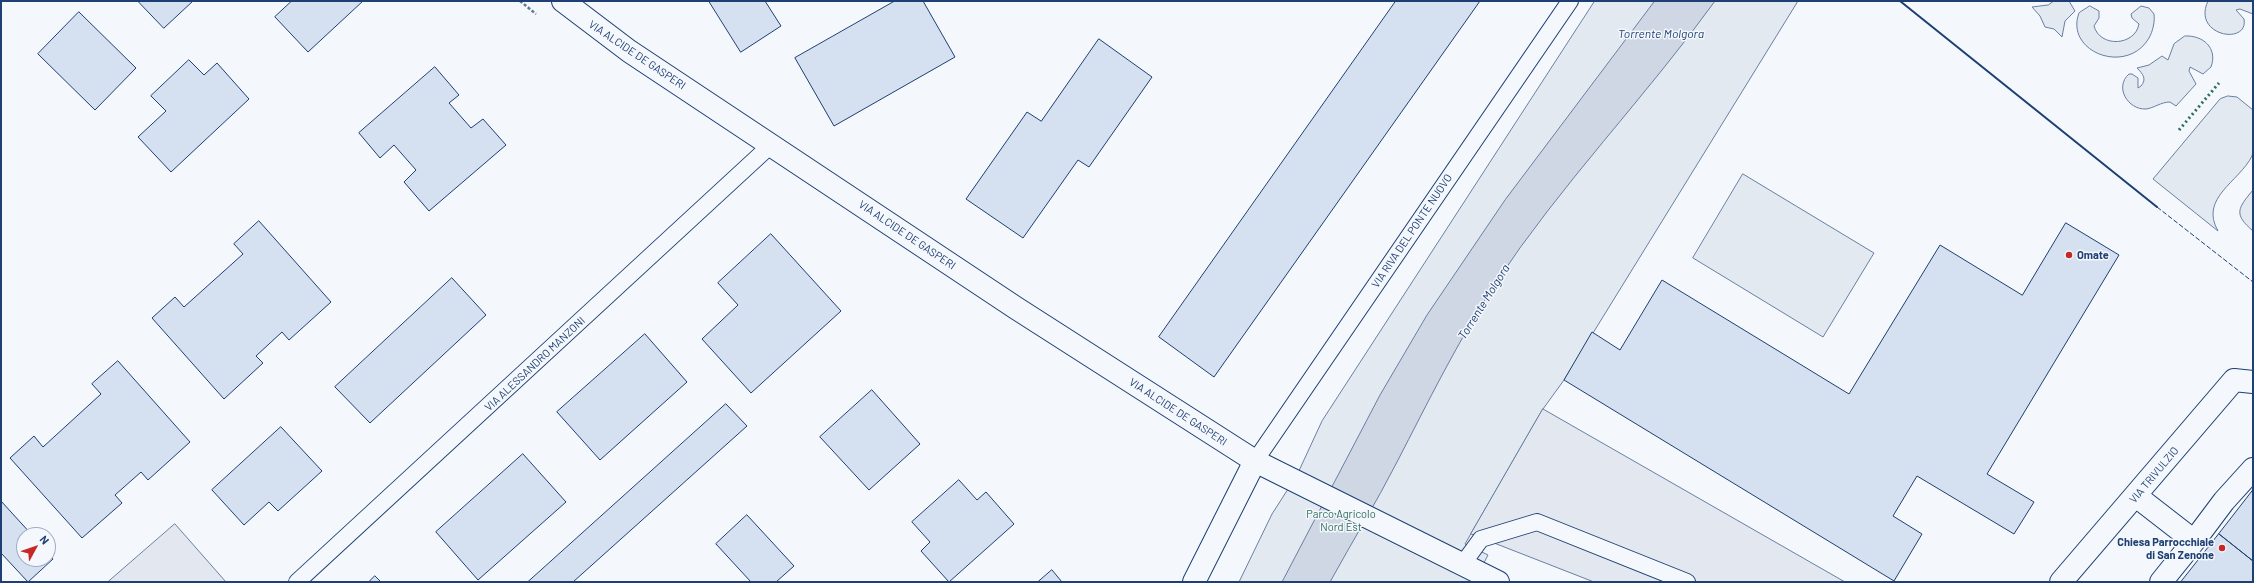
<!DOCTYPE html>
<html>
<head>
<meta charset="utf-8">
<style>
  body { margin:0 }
  #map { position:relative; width:2254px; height:583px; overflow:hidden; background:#f4f7fb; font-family:Barlow,sans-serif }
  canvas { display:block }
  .frame { position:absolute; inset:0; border:2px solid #1d3f73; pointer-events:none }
  .north { position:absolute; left:16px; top:527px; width:40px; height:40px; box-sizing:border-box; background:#f4f7fb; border:1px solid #9eadc5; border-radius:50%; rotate:50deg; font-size:11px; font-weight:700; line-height:16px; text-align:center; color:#1d3f73 }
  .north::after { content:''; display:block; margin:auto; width:14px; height:18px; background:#c62828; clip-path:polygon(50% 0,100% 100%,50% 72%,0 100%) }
</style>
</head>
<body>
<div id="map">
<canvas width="2254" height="583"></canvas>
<div class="frame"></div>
<div class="north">N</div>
</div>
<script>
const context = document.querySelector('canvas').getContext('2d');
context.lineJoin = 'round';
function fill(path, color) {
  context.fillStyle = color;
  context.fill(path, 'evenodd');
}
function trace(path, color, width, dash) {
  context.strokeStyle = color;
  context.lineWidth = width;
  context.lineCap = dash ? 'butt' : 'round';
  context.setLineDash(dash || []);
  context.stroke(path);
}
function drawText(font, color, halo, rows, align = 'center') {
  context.font = font + ' Barlow,sans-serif';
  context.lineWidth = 3;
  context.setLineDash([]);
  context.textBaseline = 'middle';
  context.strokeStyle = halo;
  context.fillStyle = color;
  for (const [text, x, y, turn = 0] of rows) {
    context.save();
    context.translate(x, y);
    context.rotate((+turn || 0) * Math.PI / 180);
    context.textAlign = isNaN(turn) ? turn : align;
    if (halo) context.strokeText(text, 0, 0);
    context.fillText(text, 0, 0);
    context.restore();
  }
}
const green = new Path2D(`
  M1595 1H1798L1564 380 1543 409 1465 544 1488 555 1474 582H1239L1272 514 1297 475 1322 421Z
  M2054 1H2069L2075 11 2065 21 2062 37 2054 29 2045 27 2040 16 2032 7 2048 5Z
  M2208 1H2253V14L2240 9 2236 10 2244 19C2249 46 2191 36 2208 1Z
  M2090 6 2099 11V18L2094 26C2100 48 2135 46 2139 24L2132 18 2131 14 2141 6 2149 8 2154 14C2155 21 2153 31 2149 38 2127 76 2064 52 2079 13Z
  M2185 36C2203 35 2218 48 2211 67L2203 74 2190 67 2189 71 2196 84 2176 106 2170 102C2161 102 2154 108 2146 109 2128 110 2114 87 2129 74H2132L2138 78V88L2141 86C2147 79 2143 74 2137 68L2149 65 2162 56 2168 60 2174 44Z
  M2228 96 2237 97 2253 110C2253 120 2254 149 2252 156 2239 182 2199 198 2218 231L2153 179 2220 99Z
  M1743 174 1874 253 1823 337 1693 258Z
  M2253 190V231C2233 214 2238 208 2253 190Z`);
const parking = new Path2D(`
  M1543 409 1845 582H1594L1471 534Z
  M175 524 226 582H108Z`);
const water = new Path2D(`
  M1655 1H1715C1645 98 1561 184 1495 284 1458 341 1428 402 1397 462 1376 503 1352 542 1330 582H1282L1380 395 1427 315 1505 200Z`);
const building = new Path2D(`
  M138 1H193L164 28Z
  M292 1H363L308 52 275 17Z
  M709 1H765L781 26 741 52Z
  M895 1H923L955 57 834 126 795 58Z
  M1396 1H1480L1214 377 1159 337Z
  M79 12 136 68 95 110 38 54Z
  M1099 39 1152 77 1089 167 1078 160 1023 238 966 199 1027 112 1041 121Z
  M189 60 204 75 217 63 249 99 171 172 138 137 166 111 151 96Z
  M435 67 459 95 449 103 471 128 483 119 506 145 429 211 404 182 416 170 394 145 380 158 359 133Z
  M259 221 331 302 289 340 282 332 256 356 263 363 224 399 152 318 175 297 184 307 243 254 234 244Z
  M2066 223 2119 255 1987 474 2034 502 2014 534 1917 476 1893 516 1922 534 1894 581 1564 380 1592 332 1620 350 1662 280 1849 394 1940 245 2022 295Z
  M771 234 841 311 751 393 702 339 738 305 718 283Z
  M452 278 486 315 370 423 335 387Z
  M645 334 687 382 600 460 557 412Z
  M118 361 190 442 148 480 141 472 115 495 122 503 82 538 10 458 34 436 43 447 101 394 92 384Z
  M872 390 920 444 869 490 820 437Z
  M726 404 747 426 573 582H528Z
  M281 427 322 471 278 511 269 502 244 525 212 490Z
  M523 454 566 502 478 580 436 532Z
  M959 480 977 500 986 492 1014 524 949 582 921 551 930 542 912 522Z
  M2253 490V561L2219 534Z
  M1 501 32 535H24V559H48V553L53 559 28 582 1 553Z
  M747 515 794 566 776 582H751L716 544Z
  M2219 534 2253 561V582H2181Z
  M1052 570 1062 582H1038Z
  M375 576 381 582H369Z`);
const path = new Path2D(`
  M520 1 536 14`);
const lane = new Path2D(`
  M1255 461 1570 1
  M1462 565 1481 539 1537 522 1687 582
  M297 582 772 144`);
const street = new Path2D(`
  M563 1 629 51 1016 308 1255 461 1498 582
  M2136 496 2194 541 2224 501 2253 469
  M1194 582 1255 461
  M2061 582 2234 380 2253 382
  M2161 582 2194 541`);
const hedge = new Path2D(`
  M2179 130 2219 83`);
const fence = new Path2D(`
  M2157 207 2253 282`);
const wall = new Path2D(`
  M1900 1 2157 207`);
const markers = [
  [2069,255,4,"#c62828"],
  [2222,548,4,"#c62828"]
];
const streetNames = [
  ["VIA ALCIDE DE GASPERI",637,55,34],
  ["VIA RIVA DEL PONTE NUOVO",1412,231,-56],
  ["VIA ALCIDE DE GASPERI",907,235,34],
  ["VIA ALESSANDRO MANZONI",535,364,-43],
  ["VIA ALCIDE DE GASPERI",1178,412,33],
  ["VIA TRIVULZIO",2154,475,-50]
];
const poiNames = [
  ["Omate",2077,255],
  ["Chiesa Parrocchiale",2214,542,"right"],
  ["di San Zenone",2214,555,"right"]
];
const parkNames = [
  ["Parco Agricolo",1341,514],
  ["Nord Est",1341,527]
];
const waterNames = [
  ["Torrente Molgora",1661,34],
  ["Torrente Molgora",1484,302,-58]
];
fill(green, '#e3e9f0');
trace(green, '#687fa3', 1);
fill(parking, '#e3e8f0');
trace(parking, '#687fa3', 1);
fill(water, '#cfd7e4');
trace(water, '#687fa3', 1);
fill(building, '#d5e0f0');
trace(building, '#1d3f73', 1);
trace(lane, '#1d3f73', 18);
trace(street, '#1d3f73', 24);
trace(path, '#5e769c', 2.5, [3, 2]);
trace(lane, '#f4f7fb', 16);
trace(street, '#f4f7fb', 22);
trace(hedge, '#2c6c60', 3, [2, 3]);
trace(fence, '#1d3f73', 1, [5, 2]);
trace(wall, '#1d3f73', 2);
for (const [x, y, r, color] of markers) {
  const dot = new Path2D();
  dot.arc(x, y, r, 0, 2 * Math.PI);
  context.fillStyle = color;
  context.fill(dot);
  trace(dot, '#f4f7fb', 1.5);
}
drawText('11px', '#1d3f73', '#f4f7fb', streetNames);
drawText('bold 11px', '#1d3f73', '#f4f7fb', poiNames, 'left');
drawText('11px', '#2c6c60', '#f4f7fb', parkNames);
drawText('italic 12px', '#1d3f73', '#f4f7fb', waterNames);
</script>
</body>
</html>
